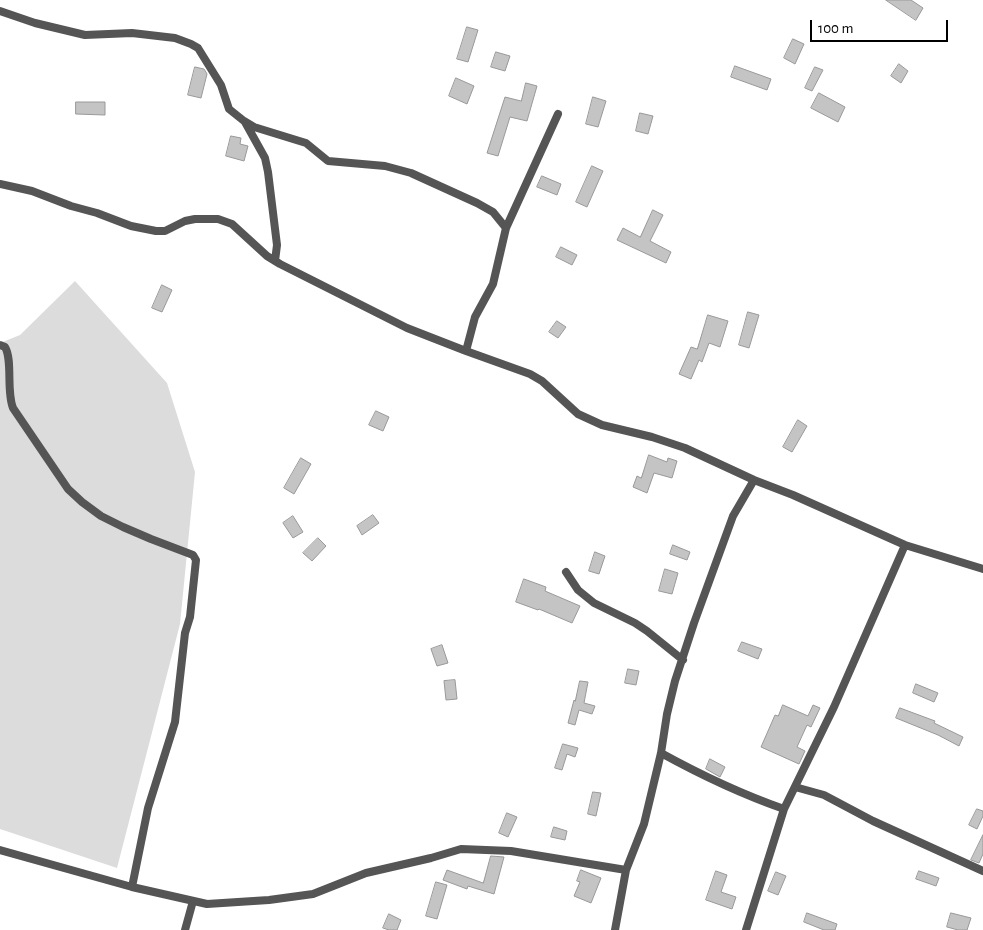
<!DOCTYPE html>
<html>
<head>
<meta charset="utf-8">
<style>
  body { margin:0 }
  #map { position:relative; width:983px; height:930px; overflow:hidden; background:#fff; font-family:"Alegreya Sans",sans-serif }
  canvas { display:block }
  .scale { position:absolute; left:810px; top:20px; width:138px; height:22px; box-sizing:border-box; border:2px solid #000; border-top:0; padding-left:6px; font-size:15px; line-height:18px; white-space:nowrap; color:#000; -webkit-text-stroke:4px #fff; paint-order:stroke }
</style>
</head>
<body>
<div id="map">
<canvas width="983" height="930"></canvas>
<div class="scale">100 m</div>
</div>
<script>
const context = document.querySelector('canvas').getContext('2d');
context.lineJoin = 'round';
function fill(path, color) {
  context.fillStyle = color;
  context.fill(path, 'evenodd');
}
function trace(path, color, width, dash) {
  context.strokeStyle = color;
  context.lineWidth = width;
  context.lineCap = dash ? 'butt' : 'round';
  context.setLineDash(dash || []);
  context.stroke(path);
}
const green = new Path2D(`
  M75 281 167 383 195 472 180 624 117 868 0 829V343L20 335Z`);
const building = new Path2D(`
  M886 0H911L923 8 916 20Z
  M467 27 478 30 468 62 457 59Z
  M793 39 804 44 795 64 784 58Z
  M496 52 510 56 505 71 491 67Z
  M899 64 908 71 901 83 891 76Z
  M735 66 771 79 767 90 731 77Z
  M195 67 204 69 207 74 201 98 188 95Z
  M815 67 823 70 812 91 805 88Z
  M456 78 474 86 467 104 449 96Z
  M526 83 537 86 527 121 510 117 498 156 487 153 505 97 521 101Z
  M819 93 845 107 838 122 811 108Z
  M593 97 606 101 598 127 586 124Z
  M76 102H105V115L76 114Z
  M640 113 653 116 648 134 636 131Z
  M231 136 241 138 240 144 248 146 244 161 226 156Z
  M592 166 603 171 587 207 576 202Z
  M542 176 561 184 557 195 537 187Z
  M653 210 663 215 650 241 671 252 666 263 617 240 623 228 640 237Z
  M561 247 577 255 572 265 556 257Z
  M162 285 172 290 162 312 152 308Z
  M748 312 759 315 749 348 739 345Z
  M708 315 728 321 720 347 709 343 702 362 699 360 691 379 679 374 691 347 697 349Z
  M557 321 566 327 558 338 549 332Z
  M376 411 389 417 383 431 369 425Z
  M798 420 807 426 792 452 783 447Z
  M649 455 667 462 668 458 677 461 672 478 654 473 647 493 633 487 637 476 641 478Z
  M301 458 311 464 294 494 284 488Z
  M373 515 379 523 362 535 357 526Z
  M293 516 303 532 293 538 283 523Z
  M318 538 326 546 312 561 303 553Z
  M673 545 690 552 687 560 670 554Z
  M595 552 605 556 599 574 589 571Z
  M665 569 678 573 672 594 659 591Z
  M524 579 546 587 545 591 580 606 572 623 539 609 538 610 516 602Z
  M742 642 762 649 758 659 738 651Z
  M442 645 448 663 437 666 431 649Z
  M628 669 639 671 636 685 625 683Z
  M455 680 457 699 446 700 444 681Z
  M580 681 588 682 584 703 595 706 592 714 579 710 575 725 568 723 574 700 575 701Z
  M916 684 938 693 934 702 913 693Z
  M783 705 808 716 813 705 820 708 811 727 807 725 797 747 805 751 799 764 761 747 775 715 778 716Z
  M900 708 935 721 934 723 963 737 959 746 938 735 896 718Z
  M563 744 578 748 575 757 567 754 562 770 555 768Z
  M710 759 725 767 720 777 706 769Z
  M593 792 601 793 596 816 588 814Z
  M977 809 983 811V816L977 829 969 825Z
  M507 813 517 817 508 837 499 833Z
  M554 827 567 831 565 840 551 837Z
  M983 835V854L979 863 971 860Z
  M491 856 504 857 494 894 468 886 467 889 443 880 447 870 483 883Z
  M581 870 601 878 591 903 574 896 580 882 577 881Z
  M716 871 727 875 721 892 736 897 732 909 706 900Z
  M919 871 939 878 936 886 916 879Z
  M776 872 786 876 778 895 768 891Z
  M436 882 447 885 437 919 426 916Z
  M807 913 837 924 835 930H824L804 922Z
  M951 913 971 918 967 930H958L947 927Z
  M389 914 401 920 397 930H389L383 928Z`);
const minor = new Path2D(`
  M0 11 35 23 85 35 132 33 175 38 191 44 198 48 221 85 229 109 244 121 254 127 306 143 328 161 385 166 411 173 477 203 493 212 506 228
  M245 122 265 158 268 172 277 245 275 261
  M0 184 32 191 71 206 97 213 131 226 156 231H165L185 221 195 219H218L232 224 267 256 280 264 407 328 466 351 530 374 542 381 578 414 602 425 652 437 685 448 754 480 793 495 905 545 983 569
  M0 345 5 347C13 360 6 391 13 408L68 489 82 502 101 516 123 527 151 539 193 555 196 560 190 617 185 633 175 722 148 808 132 887
  M466 351 475 317 493 284 506 228 558 114
  M566 572 578 590 594 603 635 623 647 631 683 660
  M661 753C701 775 741 794 784 809
  M795 787 824 795 873 821 983 871
  M0 850 132 887 207 904 269 900 313 894 366 873 431 858 461 849 511 851 626 870
  M185 930 193 901
  M615 930 626 870 644 824 661 753 667 714 675 681 694 623 733 516 754 480
  M746 930 784 809 834 707 905 545`);
fill(green, '#dcdcdc');
fill(building, '#c4c4c4');
trace(building, '#999', 1);
trace(minor, '#555', 8);
</script>
</body>
</html>
